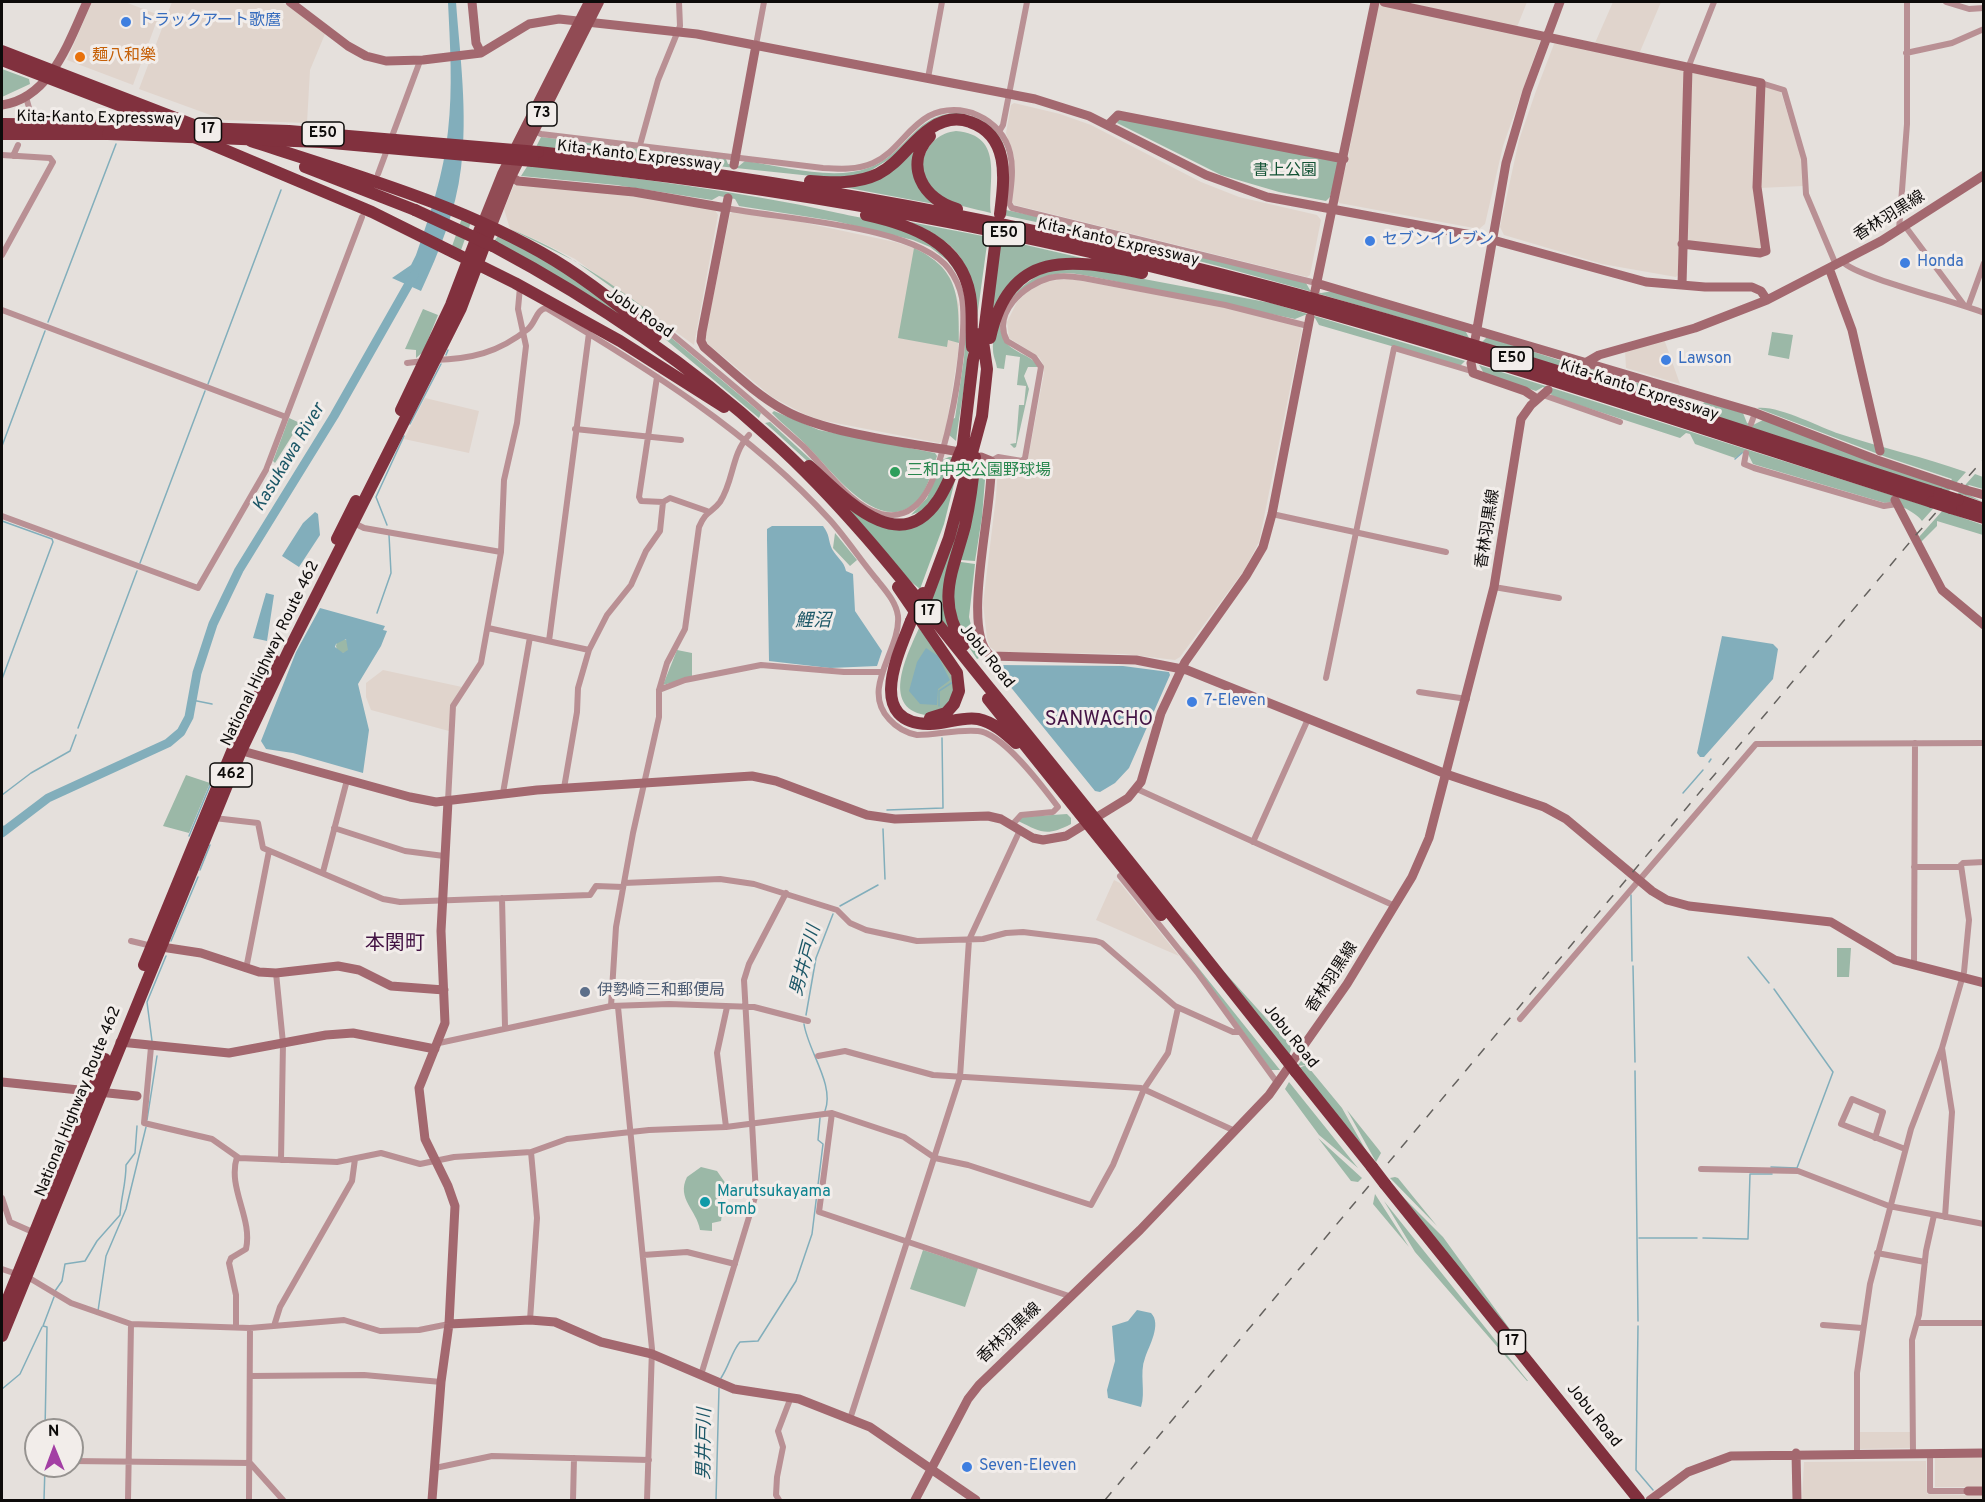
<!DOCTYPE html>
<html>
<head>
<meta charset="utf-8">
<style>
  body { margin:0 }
  #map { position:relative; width:1985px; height:1502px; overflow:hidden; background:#e5e0dc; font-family:Overpass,sans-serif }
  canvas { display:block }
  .frame { position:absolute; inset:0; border:3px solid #0d0b0a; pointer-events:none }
  .north { position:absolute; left:24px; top:1418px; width:60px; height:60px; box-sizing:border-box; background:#f2edea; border:2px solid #969390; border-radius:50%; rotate:359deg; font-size:16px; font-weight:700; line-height:24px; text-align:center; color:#0d0b0a }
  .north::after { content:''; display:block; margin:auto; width:21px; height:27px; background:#a33fa4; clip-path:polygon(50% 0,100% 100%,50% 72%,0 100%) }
</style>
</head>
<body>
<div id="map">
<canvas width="1985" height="1502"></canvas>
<div class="frame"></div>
<div class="north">N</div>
</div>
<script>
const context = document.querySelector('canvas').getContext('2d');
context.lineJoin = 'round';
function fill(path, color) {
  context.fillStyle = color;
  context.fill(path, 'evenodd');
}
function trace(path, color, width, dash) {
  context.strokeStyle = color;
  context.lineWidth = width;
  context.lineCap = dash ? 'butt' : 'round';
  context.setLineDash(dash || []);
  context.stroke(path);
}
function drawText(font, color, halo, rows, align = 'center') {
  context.font = font + ' Overpass,"Noto Sans JP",sans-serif';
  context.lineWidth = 6;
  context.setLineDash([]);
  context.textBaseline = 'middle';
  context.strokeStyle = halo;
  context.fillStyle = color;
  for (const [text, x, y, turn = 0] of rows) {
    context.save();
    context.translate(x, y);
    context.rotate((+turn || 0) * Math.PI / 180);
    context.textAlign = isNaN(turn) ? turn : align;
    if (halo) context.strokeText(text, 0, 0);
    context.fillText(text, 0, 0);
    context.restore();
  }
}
const built = new Path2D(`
  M92 2H125L159 15 133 85 67 60Z
  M172 2H281L300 12 325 34 310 70 307 123 224 120 139 89Z
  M1404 2H1527L1517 27Z
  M1613 2H1661L1639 54 1595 43Z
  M1380 4 1538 38 1540 41 1503 146 1485 224 1479 229 1339 203 1336 199 1347 163 1376 6Z
  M1557 42 1682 70 1685 73 1678 275 1676 277 1602 264 1504 235 1500 227 1519 140 1536 91 1554 44Z
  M1695 72 1754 86 1757 89 1753 188 1763 245 1760 249 1689 241 1686 239 1691 73Z
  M1763 86 1780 89 1802 160 1803 186 1759 188Z
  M1014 103 1060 114 1091 125 1201 182 1239 197 1317 215 1321 220 1310 275 1307 277 1015 205 1012 202 1014 158 1006 133 1011 105Z
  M518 183 648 197 714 208 718 215 694 345 575 259 537 240 510 229 504 209 514 185Z
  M733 212 787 219 895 242 914 248 941 265 951 279 959 305 958 354 944 440 939 443 820 420 804 414 772 397 708 344 705 337 730 214Z
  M1071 279 1225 307 1299 326 1302 330 1259 542 1245 569 1180 657 1175 660 1124 654 997 652 990 647 987 638 983 604 996 497 998 462 1003 460 1027 464 1044 373 1043 364 1039 357 1009 338 1007 322 1017 302 1028 291 1048 281Z
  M1664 339 1680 384 1626 368 1625 350Z
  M425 398 479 411 469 453 404 439Z
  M383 670 462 687 451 704 449 731 371 710 366 697V683Z
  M1114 880 1120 883 1179 956 1096 920Z
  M1859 1432H1911V1448L1859 1449Z
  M1935 1456H1983V1487H1935Z
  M1926 1461 1927 1494 1983 1495V1500H1802L1804 1462Z`);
const green = new Path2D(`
  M2 69 29 79 30 84 2 97Z
  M960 113C1015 124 1010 165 1006 210L1089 227 1306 283 1310 290 1321 293 1333 291 1465 330 1469 338C1316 292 1160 247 1003 215L1007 158 961 115 865 174 831 178 536 147 541 137 726 159 728 164 739 166 745 161C783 166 832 181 868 168 907 155 914 112 960 113Z
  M1119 119 1336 160 1339 164 1330 197 1326 201 1279 192 1221 175 1117 123Z
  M956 131C1006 135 987 182 991 213 973 208 953 206 938 195 910 174 924 134 956 131Z
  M918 144C913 173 911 183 934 204L838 186 849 185Z
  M528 165C632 178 736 190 838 213 865 219 897 223 921 237 938 246 957 264 963 283 978 327 962 395 956 441L949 435 952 419 955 418 964 358 966 320 964 292 959 277 948 261 930 247 913 240 835 221 739 206 735 199 719 196 712 200 616 185 521 176Z
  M462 218 471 222 460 253 451 249Z
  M910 222 988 237 976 325C970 265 968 248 910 222Z
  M510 229C566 251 614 285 662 321H659L575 261Z
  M499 235 538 253 653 336 494 241Z
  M1000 239 1082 258H1066L1034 267 990 326Z
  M914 248C959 269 959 297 959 343L948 340 947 347 898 338Z
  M1075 266 1271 303 1465 361 1460 366 1319 325 1315 318 1305 315 1295 319 1094 277C1082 275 1070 272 1058 274 1031 276 988 308 1004 339 1011 353 1031 354 1039 367H1028L1024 376 1029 389 1016 447 1014 448 1010 444 1016 443 1019 405H1024L1026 386 1017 385 1020 357 1006 355 1004 369 997 368C996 361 993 356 993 350 992 341 996 331 998 323 1011 288 1039 268 1075 266Z
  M608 291 652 322V326L662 330 761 413 759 418Z
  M423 309 438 315 423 352 416 358V350L405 349Z
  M1772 332 1793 335 1789 359 1768 355Z
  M1487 337 1562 361 1578 371 1588 368 1684 397 1693 408 1705 402 1743 413 1747 423 1753 425 1763 420 1947 487 1952 479 1886 457 1757 408C1778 405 1819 427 1840 434 1882 448 1924 457 1966 472L1922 521C1917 513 1894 501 1885 503L1753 464 1748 454 1742 453 1735 458 1695 444 1690 434 1686 433 1680 438 1554 397 1543 387 1536 391 1485 375 1479 365 1923 505 1482 342Z
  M774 411 819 430 935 453 937 456C932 470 928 488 919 499 883 540 834 474 811 450 802 440 791 431 780 421L772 413Z
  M289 418 300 423 275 463 273 461Z
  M770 422 859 504 895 519 907 518C871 528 794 447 765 423Z
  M1975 474 1983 477V489L1969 485 1963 492 1983 502 1963 495 1946 512 1983 525V535L1937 521V526L1921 542 1919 537Z
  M835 533 857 560 850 566 833 548Z
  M919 628C932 646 975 689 944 709 939 712 931 713 925 715 880 707 908 653 919 628Z
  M336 646a7 7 0 1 1 14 0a7 7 0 1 1-14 0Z
  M677 650 692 653V677L663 685Z
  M186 775 210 783 189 833 163 826Z
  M1067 814 1071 818V824C1046 837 1041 832 1018 821L1022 817Z
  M1181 946 1280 1070H1271Z
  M1837 948H1851L1849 977H1837Z
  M1219 966 1292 1047 1289 1056Z
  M1301 1061 1304 1062 1342 1108 1368 1154 1299 1068 1306 1065 1297 1066Z
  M1289 1082 1358 1168 1319 1135 1285 1089Z
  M1347 1110 1379 1150 1381 1153 1376 1162Z
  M1318 1138 1362 1178 1358 1182 1351 1181Z
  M701 1167 717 1171 726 1184 721 1221 712 1223V1231L700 1230C697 1210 676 1199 687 1177Z
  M1395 1177 1398 1178 1437 1226 1390 1178Z
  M1394 1188 1443 1237 1544 1376Z
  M1375 1194 1409 1247 1373 1204Z
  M1384 1201 1528 1381H1527L1415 1252Z
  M923 1250 978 1268 965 1307 910 1289Z`);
const forest = new Path2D(`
  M949 457H952L949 471 926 509 911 515 927 498 942 460Z
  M978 463 986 467 982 517 975 561 961 560V562L975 564 969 617 979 658 977 659 964 640 951 598Z
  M958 468 944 524 920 589 910 581 827 487 909 526Z
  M970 483 946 581 956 638 929 604 934 603 930 602Z`);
const water = new Path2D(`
  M448 2H456C460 56 468 113 461 168 456 211 439 252 421 291L392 278 411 265 416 255C430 215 444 173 448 131 453 88 450 44 448 2Z
  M315 512 318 514 320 535 299 567 282 556 303 523Z
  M772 526H823C830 535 828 540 832 549 837 558 844 561 846 571L853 574 855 611 882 651 877 666 830 668 769 661 767 539V529Z
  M266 593 274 595 267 641 253 638Z
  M320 608 385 626 383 630 387 631 381 646 358 684 369 730 363 773 293 753 266 749 261 741 296 652ZM346 639 348 650 343 653 335 647 336 644Z
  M1722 636 1773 644 1778 649 1773 679 1704 757H1700L1697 753Z
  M926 648 938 656 950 680 938 689 937 705 920 704 909 691 917 662Z
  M997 665 1123 666 1169 672 1170 675 1129 768 1115 783 1100 792 1095 791 996 669Z
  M1137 1310 1151 1313C1162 1324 1149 1346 1145 1358 1139 1373 1146 1392 1141 1407L1108 1398 1107 1390 1115 1361 1112 1326 1128 1321Z`);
const stream = new Path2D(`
  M48 322 116 144
  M446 355 448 350
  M208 384 281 190
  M410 424 441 364
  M2 446 45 331
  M1735 459 1742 453
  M2 521 52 539 53 542 2 679
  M387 525 376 497 404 436
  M140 563 205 391
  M377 613 391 573 389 535
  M192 700 212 704
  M939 706V691L953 682
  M78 728 137 571
  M1709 762 1711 759
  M1683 793 1703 770
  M2 795 31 773 70 751 76 735
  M887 810 943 808 942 738
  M2 825 6 830
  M883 829 885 879
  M189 836 211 783
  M200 870 210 845
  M1631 895 1632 961
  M840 906 878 885
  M171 941 198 877
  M1748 957 1769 983
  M1633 966 1635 1062
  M806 1015 816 958 833 914
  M804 1024C808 1051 835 1085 825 1111
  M152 1041 147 1002 166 956
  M1635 1071 1638 1321
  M147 1120 157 1056
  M1771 1167 1797 1168 1833 1072 1774 989
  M1639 1238H1697
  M1703 1238 1748 1239 1750 1174H1772
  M55 1291 62 1281 65 1264 85 1261 97 1241 120 1215C121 1196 126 1185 126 1165L135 1153 137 1126
  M98 1311 106 1256 126 1209 146 1127
  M1638 1326 1636 1470 1653 1490
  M721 1378C729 1366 732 1351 740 1342L758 1341 796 1281 812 1234 823 1144 818 1140 820 1118
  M2 1389 20 1374 42 1327
  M45 1430 47 1327 43 1326 54 1297
  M44 1500 45 1466
  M716 1500 719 1388`);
const river = new Path2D(`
  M2 833 48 798 168 743 181 732 189 717 197 673 213 624 239 570 334 416 414 275`);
const street = new Path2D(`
  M1946 2 1969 9 1984 8
  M756 45 764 2
  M1906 53 1952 43 1984 29
  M1688 68 1714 2
  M928 78 942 2
  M1761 83 1784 90 1804 159 1806 194 1836 265
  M26 97 31 115
  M1000 130 1003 125 1027 2
  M534 131 541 134 823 168C840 169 857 170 873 163 896 153 907 128 929 116 960 100 1002 118 1010 153 1014 169 1011 187 1009 203L1012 208 1316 283
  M640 145 658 80 680 26 679 2
  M2 155 50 158 53 162 2 255
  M13 156 18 145
  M378 174 420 61
  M1905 226 1964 305
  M1899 230 1907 124V2
  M1843 262C1856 277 1958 302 1984 313
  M1968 307 1984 263
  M2 310 286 417
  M654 328 658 323C707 363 756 404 803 446 826 468 849 505 881 514 897 518 911 512 921 500 947 469 969 338 962 298 960 288 955 277 949 269 916 225 779 219 726 208
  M434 360C471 359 498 353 528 329 536 322 536 310 546 308 647 368 750 432 830 520 847 539 861 561 878 581 886 591 896 602 898 616 901 650 860 688 889 719 896 727 907 733 917 735 937 735 958 729 978 731 1003 733 1043 787 1058 807L1053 812 1021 815 1012 825
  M407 363 424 361
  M657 377 639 497 641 501 663 502
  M1543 395 1620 422
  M1751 424 1755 413
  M575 429 681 440
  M1746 453 1744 464 1754 468 1884 506 1897 504
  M991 461 998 457 1022 461 1025 458 1041 367 1034 357 1007 341C992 313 1024 285 1049 278 1060 275 1071 276 1083 278L1225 305 1308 326
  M1272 514 1446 552
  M2 516 198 588 266 470 362 217
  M352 522 364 528 501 552
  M1494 587 1559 598
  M488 628 589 650
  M549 641 589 333
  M1326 678 1394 348 1471 371
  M659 690 685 680 761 665 844 672H882
  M1419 692 1467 699
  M564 788 577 712 578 688 589 650 607 615 631 585 646 551 660 531 663 502 670 498 707 511
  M1137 789 1395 906
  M503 793 530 637
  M448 801 453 706 481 663 501 552 504 480 517 423 526 346 518 309 520 287
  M214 818 258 823 263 848 383 899 400 902 590 895 596 886 623 887
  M334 828 405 851 444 856
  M1253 842 1308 719
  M1914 867H1959L1963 863 1984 862
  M323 872 347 780
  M1120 876 1197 972 1278 1084
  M624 883 720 879 754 884 837 910 850 923 866 930 917 941 983 939 1006 933 1023 932 1096 941 1102 943 1175 1006 1233 1032H1239
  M502 898 505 1027
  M131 941 152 946
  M1914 965 1915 743
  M246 969 269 851
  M276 973 283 1043 281 1160
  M611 1006 616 927 633 833 659 717V690L667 663 685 629 699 527C706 510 712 513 720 502 734 481 731 454 749 435
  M618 1007 652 1349 647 1500
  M1520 1019 1756 744 1984 743
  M439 1043 611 1006 669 1004 754 1007 808 1021
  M151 1047 144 1123 212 1139 239 1158 337 1162 381 1153 420 1164 454 1157 531 1152 567 1139 649 1130 726 1127 832 1113 904 1137 935 1158 968 1165 1091 1205 1113 1165 1144 1089 1168 1053 1178 1008
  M1942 1048 1952 1112 1945 1217
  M818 1056 845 1051 933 1075 1141 1088 1235 1131
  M832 1113 819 1212 1072 1297
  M726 1127 717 1053 727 1007
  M1875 1138 1883 1112 1852 1099 1841 1124 1905 1149
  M1701 1169 1798 1171 1889 1206 1984 1224
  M2 1198 10 1222 35 1233
  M1877 1253 1925 1262
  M643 1255 687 1252 735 1264
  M2 1269 31 1279 71 1303 131 1324 250 1328 344 1320 380 1331 419 1330 449 1324
  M530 1320 537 1218 531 1152
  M1917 1323H1984
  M1823 1325 1862 1328
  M274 1326 280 1307 352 1181 355 1159
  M236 1327V1295L229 1263 231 1258 246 1249C253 1218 227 1188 237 1157
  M701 1375 756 1194 744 980 749 964 786 893
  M250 1376 364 1375 441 1382
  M850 1419 960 1077 969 940 1020 830
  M1857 1453V1373L1870 1284 1911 1129 1942 1048 1964 972 1969 920 1961 865
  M1913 1453 1912 1340 1919 1315 1926 1251 1934 1215
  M1930 1453V1491H1968
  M72 1461 250 1463 283 1500
  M435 1468 492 1456 649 1460
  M128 1500 131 1324
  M249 1500 250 1328
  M573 1500 574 1458
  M779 1500 776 1495 777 1477 783 1447 778 1431 791 1397`);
const secondary = new Path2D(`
  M290 2 348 46 366 56 386 61 423 60 481 53 529 24 559 19 697 34 1035 99 1089 116 1206 175 1267 197 1482 237 1646 282 1705 287H1752L1761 291 1767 300
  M472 2 476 43 481 53
  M1384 2 1761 83 1757 187 1766 251 1760 253 1682 244
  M2 105C51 98 69 41 87 2
  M1108 125 1118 115 1344 159
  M734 165 756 45
  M511 177 518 181 634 192 726 208
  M728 198 702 332 701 341 704 347C730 369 755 394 784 410 824 433 907 443 954 451
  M1829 268 1852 330 1880 451
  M1316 283 1753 412 1877 460 1948 484
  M1682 285 1688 68
  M1315 291 1375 2
  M1475 340 1506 163 1527 91 1560 2
  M1471 363 1473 373 1525 391 1537 399
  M1575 369 1599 355 1695 328 1767 300 1881 241 1984 175
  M981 457 991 461C995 502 959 632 991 656L1136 660 1187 670 1446 774 1544 807 1566 819 1652 891 1667 900 1689 906 1831 922 1895 960 1984 983
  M1966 490 1984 495
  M1895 500 1942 590 1984 625
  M235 749 410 797 436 802 537 790 752 776 776 781 867 815 895 819 988 816 1001 819 1033 838 1043 840 1066 836 1128 798 1141 782 1161 713 1185 662 1246 576 1263 547 1272 514 1310 317
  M155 946 201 953 259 972 276 973 338 966 359 970 391 986 444 990
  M120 1042 229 1053 326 1035 353 1033 435 1049
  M2 1082 137 1096
  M449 1324 530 1320 555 1322 601 1342 652 1354 734 1389 799 1399 870 1427 976 1500
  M1796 1453 1797 1500
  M1968 1491H1984
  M432 1500 441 1382 449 1324 455 1206 448 1186 425 1139 419 1088 445 1023 441 931 448 801
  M915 1500 968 1399 979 1385 1140 1230 1269 1095 1347 984 1412 877 1429 838 1494 587 1521 419 1531 405 1548 390
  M1650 1500 1688 1472 1731 1456 1984 1453`);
const primary = new Path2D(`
  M482 224 502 174 589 2
  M491 228 511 177 599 2`);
const highway = new Path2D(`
  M2 51 199 127
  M2 60 173 126
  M2 124 108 125
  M2 134H108
  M930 136C903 164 923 200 957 209
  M194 137 372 212 515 283 620 341 724 407
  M251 141C354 175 460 204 554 260 590 282 623 309 656 336
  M538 152C784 179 1027 223 1266 286 1493 346 1716 423 1939 494
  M533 161C781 186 1027 231 1267 296 1491 357 1711 432 1932 502
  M305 167 415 210
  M810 181C833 183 857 184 878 174 900 163 911 141 931 128 943 120 957 117 970 122 1011 136 1004 181 1000 214
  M866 215C912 225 961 243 970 295 973 312 971 329 972 347
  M493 246C594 300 687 362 771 439 854 514 921 604 991 690 1091 812 1188 936 1286 1059
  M990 338C1010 248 1071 259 1142 273
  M401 410 451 305 482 224
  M962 453 973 360 979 334
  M809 466C842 495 898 560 938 500 949 484 955 464 963 446
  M1958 500 1984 509
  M1951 508 1984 518
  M337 539 356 501
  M898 587 957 673 959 691 954 704 946 713 930 718
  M927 597 949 538 982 416 987 369 983 341 996 238
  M911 621C899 652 865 722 928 724 945 725 961 716 978 719 993 722 1005 733 1016 743
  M964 645C935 600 953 572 965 526 970 503 973 480 975 457
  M988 699 1161 915
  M144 965 233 749 275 661
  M1296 1072 1372 1167
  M1385 1184 1639 1500
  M2 1313 105 1059
  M2 1336 241 751 290 648 461 308 491 228`);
const rail = new Path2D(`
  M1105 1500 1915 536 1984 459`);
const secondaryBridge = new Path2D(`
  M1948 484 1966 490`);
const highwayBridge = new Path2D(`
  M108 125 289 131 538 152
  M108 134 321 142 533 161
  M415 210 493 246
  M1939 494 1958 500
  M1932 502 1951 508
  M911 621 923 593
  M1286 1059 1296 1072
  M1372 1167 1385 1184`);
const markers = [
  [126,22,6,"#3f7fe0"],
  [80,57,6,"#e8710a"],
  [1370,241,6,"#3f7fe0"],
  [1905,263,6,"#3f7fe0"],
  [1666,360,6,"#3f7fe0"],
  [895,472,6,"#2e9e5b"],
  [1192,702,6,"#3f7fe0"],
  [585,992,6,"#5c6f8a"],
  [705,1202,6,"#0f9aa8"],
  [967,1467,6,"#3f7fe0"]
];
const shields = [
  [542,114,30],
  [208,130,27],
  [323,134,42],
  [1004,234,42],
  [1512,359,42],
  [928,612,27],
  [231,775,42],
  [1512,1342,27]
];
const shieldNames = [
  ["73",542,114],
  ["17",208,130],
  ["E50",323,134],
  ["E50",1004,234],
  ["E50",1512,359],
  ["17",928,612],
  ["462",231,775],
  ["17",1512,1342]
];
const shopNames = [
  ["トラックアート歌麿",138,22],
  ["セブンイレブン",1382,241],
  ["Honda",1917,263],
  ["Lawson",1678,360],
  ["7-Eleven",1204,702],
  ["Seven-Eleven",979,1467]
];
const foodNames = [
  ["麺八和樂",92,57]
];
const streetNames = [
  ["Kita-Kanto Expressway",99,119,1],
  ["Kita-Kanto Expressway",639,157,7],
  ["香林羽黒線",1890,217,-32],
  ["Kita-Kanto Expressway",1118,243,13],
  ["Jobu Road",639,314,34],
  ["Kita-Kanto Expressway",1639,391,18],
  ["香林羽黒線",1489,529,-81],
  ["National Highway Route 462",271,654,-64],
  ["Jobu Road",986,657,51],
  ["香林羽黒線",1333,978,-57],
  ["Jobu Road",1290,1037,51],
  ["National Highway Route 462",79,1102,-68],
  ["香林羽黒線",1010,1334,-43],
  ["Jobu Road",1593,1416,51]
];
const parkNames = [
  ["書上公園",1285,172]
];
const leisureNames = [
  ["三和中央公園野球場",907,472]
];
const serviceNames = [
  ["伊勢崎三和郵便局",597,992]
];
const cultureNames = [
  ["Marutsukayama",717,1193],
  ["Tomb",717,1211]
];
const waterNames = [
  ["Kasukawa River",290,458,-59],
  ["鯉沼",813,622],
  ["男井戸川",807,961,-75],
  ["男井戸川",706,1444,-89]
];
const quarterNames = [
  ["SANWACHO",1099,721],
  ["本関町",395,945]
];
fill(built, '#e0d4cc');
fill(green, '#9bb8a7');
fill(forest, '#93b7a2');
fill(water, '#82aebb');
trace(stream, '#82aebb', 1.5);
trace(river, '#82aebb', 9);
trace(street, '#b99094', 6);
trace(secondary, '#a3686f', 9);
trace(primary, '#914b54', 10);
trace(highway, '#81313e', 12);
trace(rail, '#65625f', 1.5, [10, 10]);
trace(secondaryBridge, '#a3686f', 9);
trace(highwayBridge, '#81313e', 12);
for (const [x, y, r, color] of markers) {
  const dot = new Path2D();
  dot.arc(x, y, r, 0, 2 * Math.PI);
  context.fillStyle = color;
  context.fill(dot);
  trace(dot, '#f2edea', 2);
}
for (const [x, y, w] of shields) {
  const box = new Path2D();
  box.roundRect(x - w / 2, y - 12, w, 24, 4.5);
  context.fillStyle = '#f2edea';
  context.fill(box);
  trace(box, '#0d0b0a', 1.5);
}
drawText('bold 15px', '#0d0b0a', null, shieldNames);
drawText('16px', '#366cbe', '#f2edea', shopNames, 'left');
drawText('16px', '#c56008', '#f2edea', foodNames, 'left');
drawText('16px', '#0d0b0a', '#f2edea', streetNames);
drawText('16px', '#125234', '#f2edea', parkNames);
drawText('16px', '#27864d', '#f2edea', leisureNames, 'left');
drawText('16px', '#4e5e75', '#f2edea', serviceNames, 'left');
drawText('16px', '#0d838f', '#f2edea', cultureNames, 'left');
drawText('italic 18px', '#1c5767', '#f2edea', waterNames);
drawText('20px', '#431344', '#f2edea', quarterNames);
</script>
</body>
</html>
